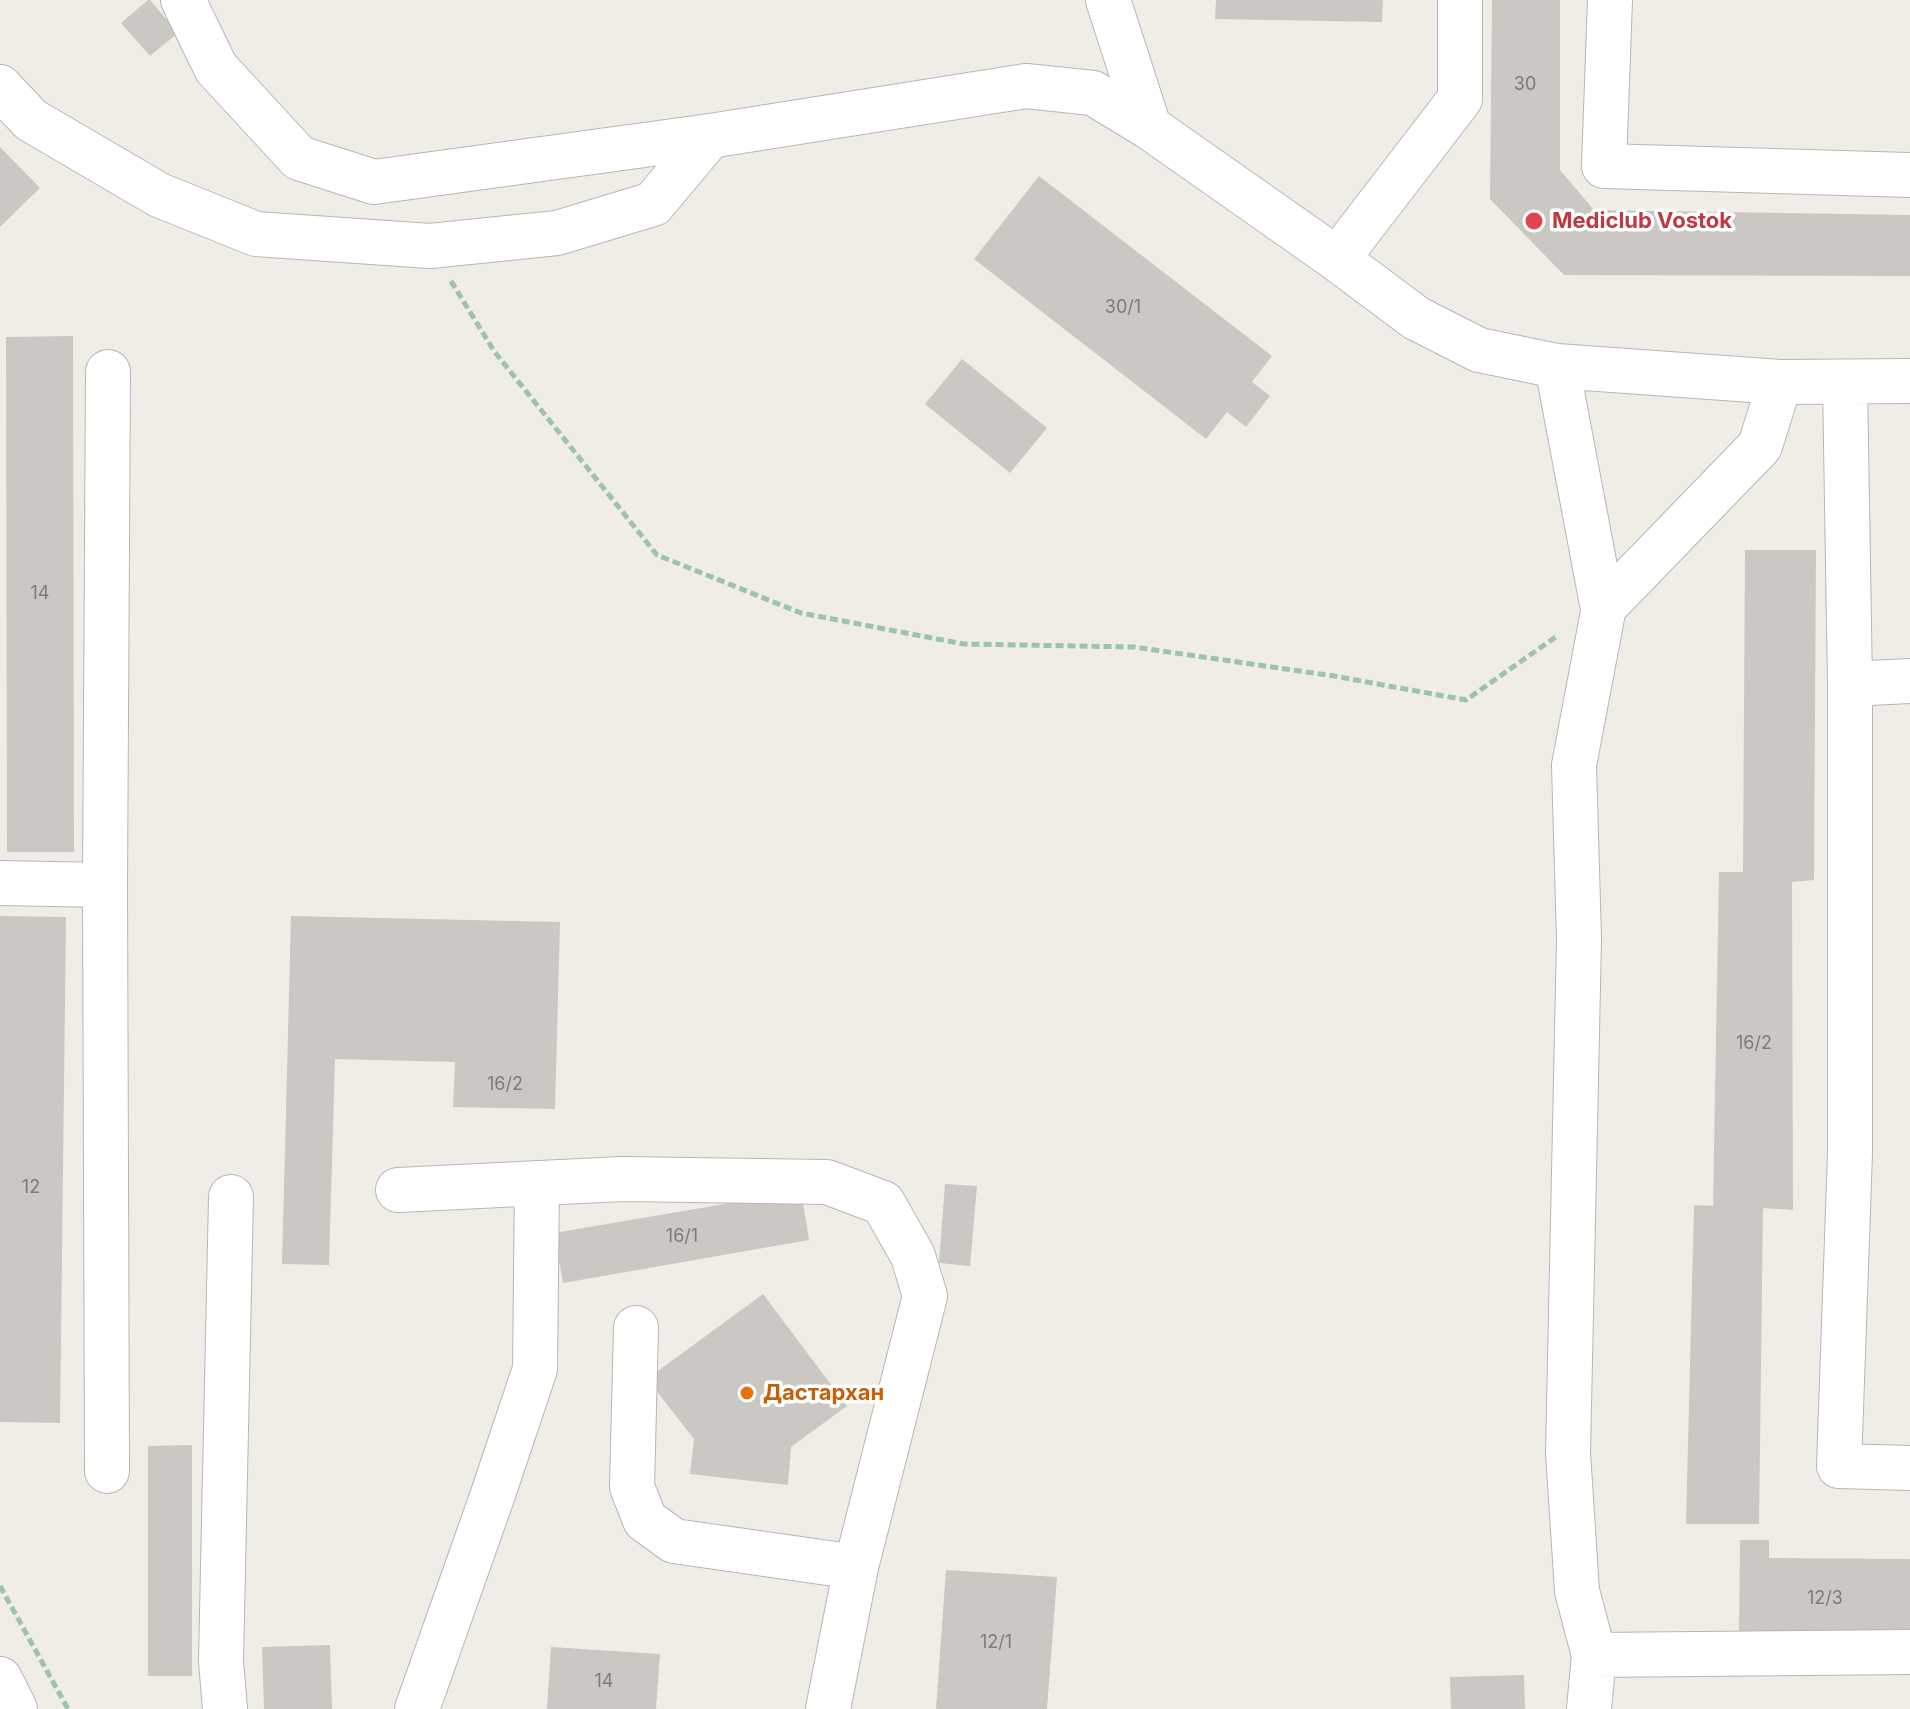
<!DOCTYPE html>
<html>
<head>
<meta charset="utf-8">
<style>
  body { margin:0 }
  canvas { display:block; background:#f0ede7 }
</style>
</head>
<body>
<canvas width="1910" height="1709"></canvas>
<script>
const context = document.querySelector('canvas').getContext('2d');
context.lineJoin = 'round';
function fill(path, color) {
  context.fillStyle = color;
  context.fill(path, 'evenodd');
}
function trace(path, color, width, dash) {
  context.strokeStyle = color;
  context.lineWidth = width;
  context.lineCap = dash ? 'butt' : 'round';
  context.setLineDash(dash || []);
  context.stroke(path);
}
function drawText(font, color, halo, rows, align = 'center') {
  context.font = font + ' Inter,sans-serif';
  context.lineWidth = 7;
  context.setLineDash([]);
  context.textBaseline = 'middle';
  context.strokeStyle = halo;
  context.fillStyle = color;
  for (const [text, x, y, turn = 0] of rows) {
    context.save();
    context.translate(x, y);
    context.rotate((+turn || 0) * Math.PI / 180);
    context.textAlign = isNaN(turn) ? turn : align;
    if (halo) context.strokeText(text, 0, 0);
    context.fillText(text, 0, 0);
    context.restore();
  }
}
const building = new Path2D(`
  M148 0H150L178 33 150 56 121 23Z
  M1216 0H1383L1382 22 1215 19Z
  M1492 0H1560V170L1594 210 1910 215V276L1564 275 1490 199Z
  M0 147 40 188 0 227Z
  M1039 176 1272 356 1252 382 1270 396 1246 427 1227 412 1206 439 974 259Z
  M73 336 74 852H7L6 337Z
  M962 359 1047 428 1010 473 925 404Z
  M1745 550H1816L1814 880 1792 882 1793 1210 1763 1208 1759 1524H1686L1694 1205 1713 1206 1719 872H1743Z
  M0 916 66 917 60 1423 0 1422Z
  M291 916 560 922 555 1109 453 1107 455 1062 335 1059 329 1265 282 1264Z
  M945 1184 977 1186 970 1266 939 1263Z
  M801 1191 809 1240 563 1283 554 1233Z
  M763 1294 847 1406 791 1447 788 1485 690 1474 694 1439 647 1379Z
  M192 1445V1676H148V1446Z
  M1740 1540H1769V1558L1910 1559V1641L1739 1639Z
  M946 1570 1057 1577 1047 1709H936Z
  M330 1645 332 1709H264L262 1647Z
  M551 1647 660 1654 656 1709H547Z
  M1524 1675 1525 1709H1451L1450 1677Z`);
const path = new Path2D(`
  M451 281 494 351 657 555 801 613 964 644 1134 647 1334 676 1466 700 1557 636
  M0 1586 68 1709`);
const minor = new Path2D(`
  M183 0 216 68 299 158 374 182 710 136 1026 86 1093 93 1149 127 1337 259 1416 318 1479 350 1557 366 1780 382 1910 381
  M1108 0 1149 127
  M1610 0 1604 166 1910 175
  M0 87 31 120 159 195 256 234 430 246 557 233 653 204 710 136
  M1337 259 1460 99V0
  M1557 366 1602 604
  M1780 382 1760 446 1604 607 1574 765 1579 939 1568 1453 1577 1591 1594 1655 1910 1652
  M1845 383 1850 684V1153L1839 1466 1910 1468
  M1850 684 1910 681
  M0 883 105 885
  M398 1190 622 1179 827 1182 883 1203 913 1256 925 1296 856 1567 828 1709
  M636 1328 632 1487 645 1520 674 1541 856 1567
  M107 1471 105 885 108 372
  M0 1679 15 1709
  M225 1709 221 1661 231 1197
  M417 1709 492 1497 535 1369 537 1183
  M1589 1709 1594 1655`);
const markers = [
  [1534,221,10,"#e0444e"],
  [747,1393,8,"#e8710a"]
];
const numberNames = [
  ["30",1525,85],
  ["30/1",1123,308],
  ["14",40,594],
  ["16/2",1754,1044],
  ["16/2",505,1085],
  ["12",31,1188],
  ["16/1",682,1237],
  ["12/3",1825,1599],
  ["12/1",996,1643],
  ["14",604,1682]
];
const healthNames = [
  ["Mediclub Vostok",1552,221]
];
const foodNames = [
  ["Дастархан",763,1393]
];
fill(building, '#cbc8c4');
trace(minor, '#b4b7ba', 46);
trace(path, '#9cc4a8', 5, [8, 4]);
trace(minor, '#fff', 44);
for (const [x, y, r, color] of markers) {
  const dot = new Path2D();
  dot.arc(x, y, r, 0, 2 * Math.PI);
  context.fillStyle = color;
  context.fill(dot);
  trace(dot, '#fff', 3);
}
drawText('18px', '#797c7e', null, numberNames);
drawText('bold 22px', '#be3a42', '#fff', healthNames, 'left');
drawText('bold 22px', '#c56008', '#fff', foodNames, 'left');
</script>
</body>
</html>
